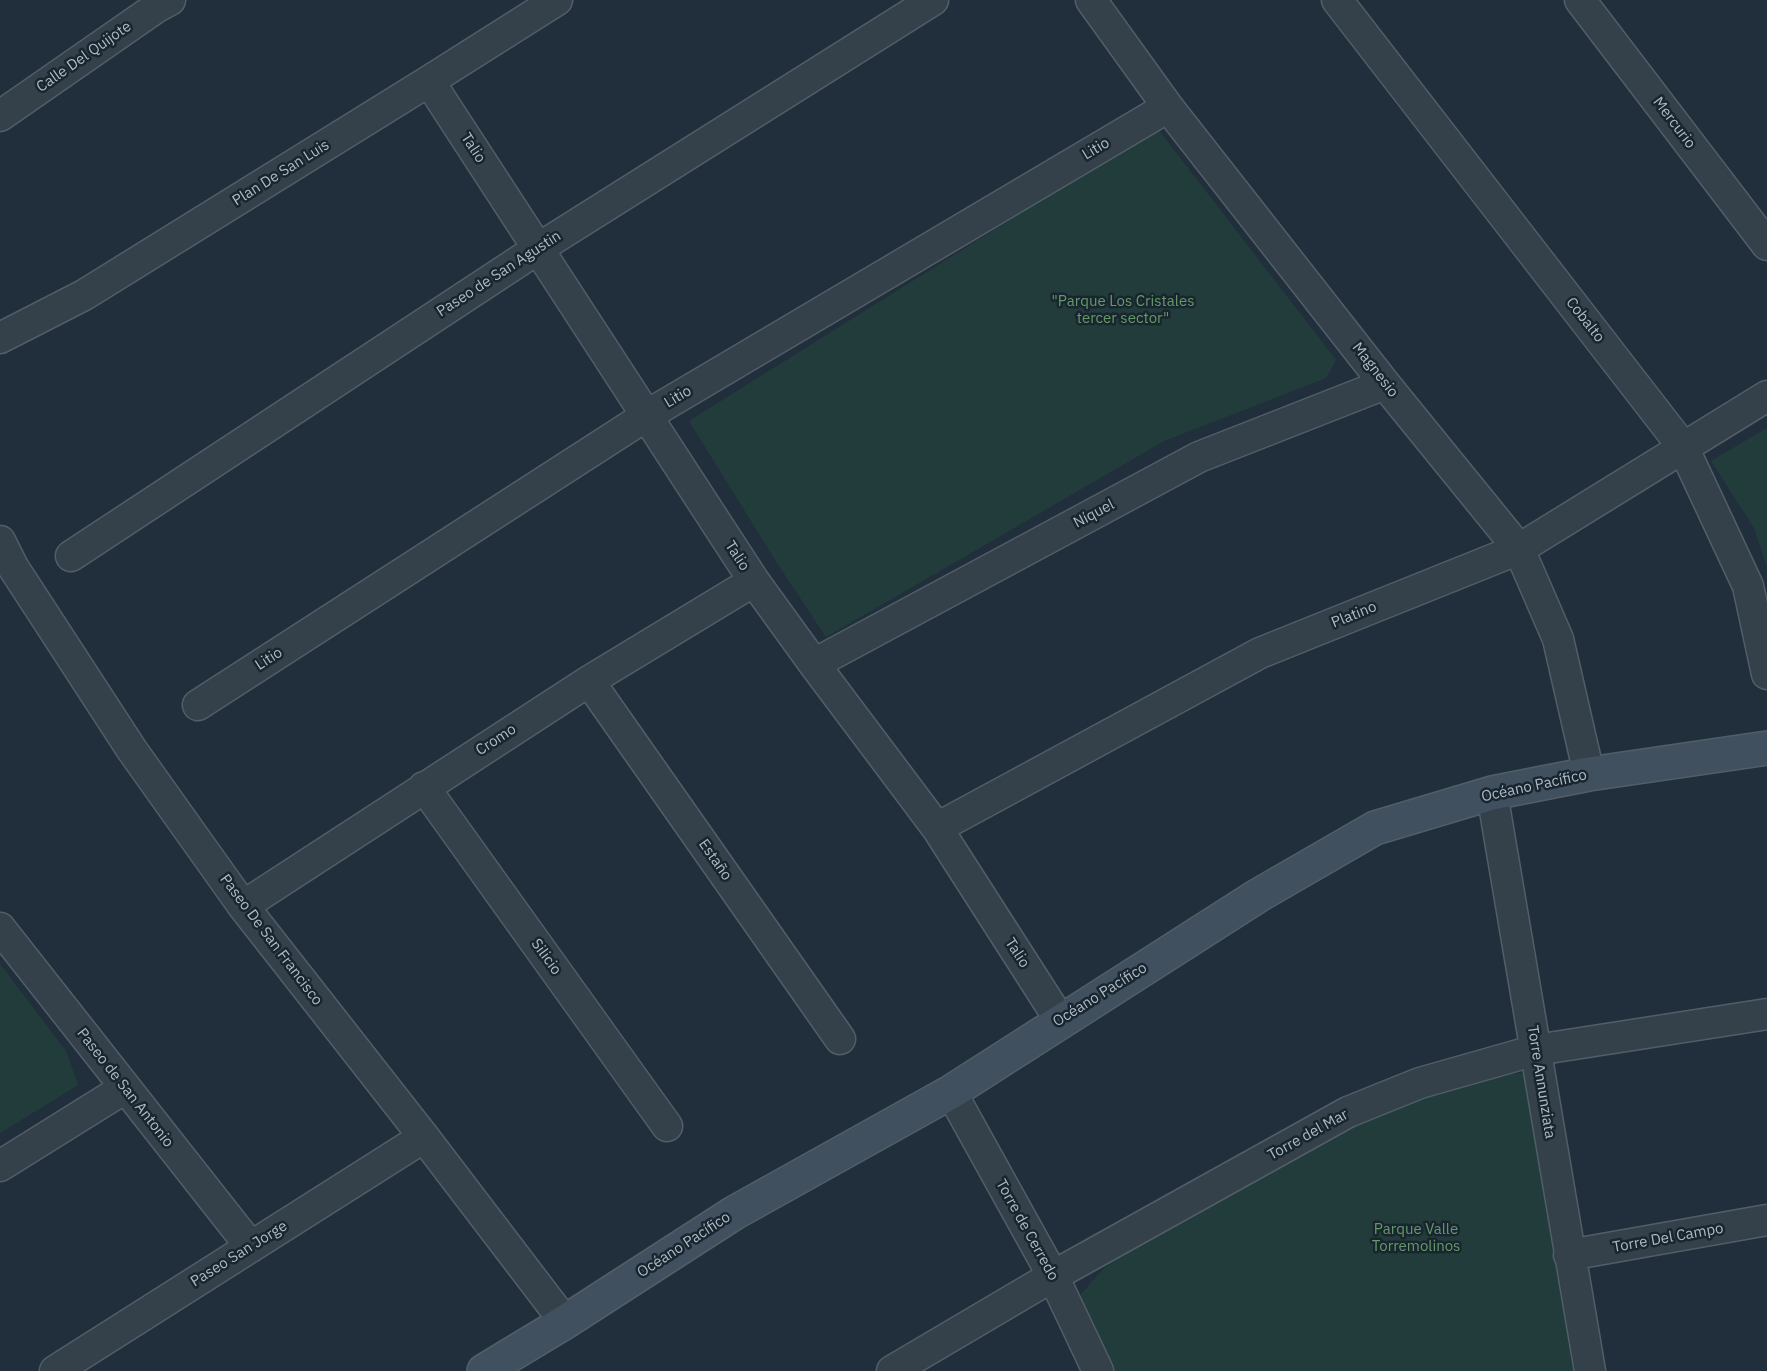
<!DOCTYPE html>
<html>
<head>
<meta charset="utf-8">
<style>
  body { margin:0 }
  canvas { display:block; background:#202f3b }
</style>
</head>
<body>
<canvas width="1767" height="1371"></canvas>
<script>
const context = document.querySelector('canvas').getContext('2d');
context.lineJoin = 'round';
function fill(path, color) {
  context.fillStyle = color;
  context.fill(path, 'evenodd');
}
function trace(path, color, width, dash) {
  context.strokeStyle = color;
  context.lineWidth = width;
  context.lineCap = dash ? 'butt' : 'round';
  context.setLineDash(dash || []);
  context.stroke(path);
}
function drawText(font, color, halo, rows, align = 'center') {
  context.font = font + ' "IBM Plex Sans",sans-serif';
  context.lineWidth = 5;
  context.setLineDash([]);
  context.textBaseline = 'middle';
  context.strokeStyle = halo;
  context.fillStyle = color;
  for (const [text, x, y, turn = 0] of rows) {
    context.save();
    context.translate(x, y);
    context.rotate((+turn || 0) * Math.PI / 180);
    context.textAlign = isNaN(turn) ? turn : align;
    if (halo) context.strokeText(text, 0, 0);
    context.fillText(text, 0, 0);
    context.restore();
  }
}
const green = new Path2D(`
  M1157 128 1336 360 1326 378 1164 441 826 637 779 566 689 421Z
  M1767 428V567L1754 528 1711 461Z
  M0 964 66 1051 78 1085 0 1133Z
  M1526 1073 1573 1371H1108L1075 1301 1104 1268 1160 1229 1367 1113 1494 1074Z`);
const street = new Path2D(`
  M1091 0 1168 107 1385 384 1519 549 1558 639 1589 774
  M1337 0 1683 447 1748 586 1767 674
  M1580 0 1767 245
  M429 81 754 581 814 664 937 828 1060 1020
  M0 116 157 7 170 0
  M0 338 84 295 429 81 557 0
  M0 541 13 567 132 750 243 906 424 1137 565 1322
  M71 556 539 248 933 0
  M814 664 1199 457 1385 384
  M589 681 840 1039
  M198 705 646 416 1168 107
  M424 787 667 1126
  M1492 793 1590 1371
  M937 828 1260 653 1519 549 1767 396
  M243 906 589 681 754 581
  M0 928 251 1247
  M951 1092 1053 1276 1098 1371
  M0 1166 125 1088
  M1569 1255 1767 1220
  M55 1371 424 1137
  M892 1371 1053 1276 1348 1112 1420 1083 1536 1050 1767 1014`);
const secondary = new Path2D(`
  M484 1371 565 1322 734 1213 951 1092 1259 895 1375 828 1492 793 1589 774 1767 748`);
const streetNames = [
  ["Calle Del Quijote",84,57,-35],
  ["Mercurio",1674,123,53],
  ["Talio",473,148,57],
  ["Litio",1096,149,-31],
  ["Plan De San Luis",281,173,-32],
  ["Paseo de San Agustin",499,274,-33],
  ["Cobalto",1585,320,52],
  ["Magnesio",1375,370,52],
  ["Litio",678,397,-31],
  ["Níquel",1094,514,-28],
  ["Talio",737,556,57],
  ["Platino",1354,615,-22],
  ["Litio",269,659,-33],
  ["Cromo",496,740,-33],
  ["Océano Pacífico",1534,786,-12],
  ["Estaño",715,860,55],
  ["Paseo De San Francisco",271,940,53],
  ["Talio",1017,953,57],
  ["Silicio",546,957,54],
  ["Océano Pacífico",1100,995,-32],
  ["Torre Annunziata",1541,1082,81],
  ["Paseo de San Antonio",125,1088,52],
  ["Torre del Mar",1308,1135,-29],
  ["Torre de Cerredo",1027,1230,61],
  ["Torre Del Campo",1668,1238,-10],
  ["Océano Pacífico",684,1245,-33],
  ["Paseo San Jorge",239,1254,-32]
];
const parkNames = [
  ["\"Parque Los Cristales",1123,302],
  ["tercer sector\"",1123,319],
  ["Parque Valle",1416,1230],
  ["Torremolinos",1416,1247]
];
fill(green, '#223c3b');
trace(street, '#515e68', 33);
trace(secondary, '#515e68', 36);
trace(street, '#34414b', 30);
trace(secondary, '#41505e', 33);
drawText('15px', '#aebbc7', '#19262f', streetNames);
drawText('15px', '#649a68', '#19262f', parkNames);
</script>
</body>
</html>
